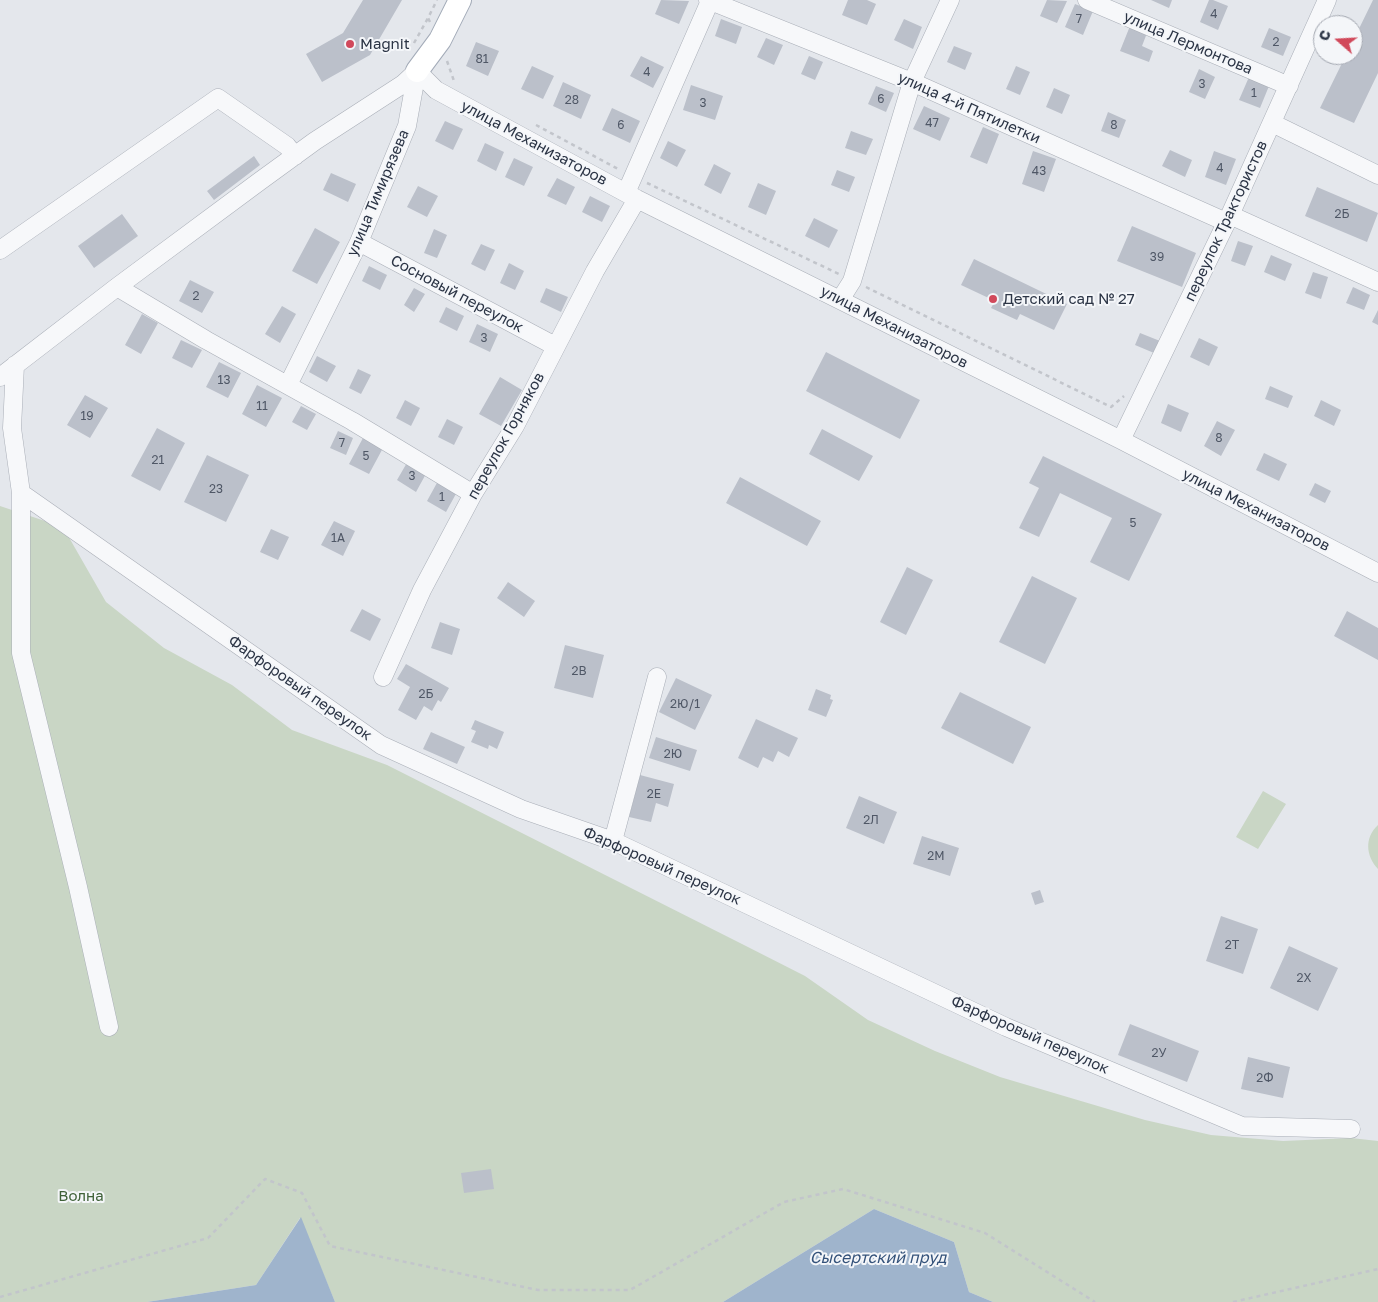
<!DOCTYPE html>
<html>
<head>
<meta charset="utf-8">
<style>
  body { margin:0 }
  #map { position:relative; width:1378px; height:1302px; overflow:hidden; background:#e4e7ec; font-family:"Golos Text",sans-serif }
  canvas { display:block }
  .north { position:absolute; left:1313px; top:15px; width:50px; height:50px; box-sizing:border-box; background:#f4f6f9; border:1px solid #a4a8b1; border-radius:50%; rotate:289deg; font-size:14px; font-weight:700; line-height:20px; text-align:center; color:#2b3445 }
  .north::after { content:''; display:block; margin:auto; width:18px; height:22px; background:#d1495b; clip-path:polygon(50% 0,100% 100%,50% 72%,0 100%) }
</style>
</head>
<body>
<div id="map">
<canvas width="1378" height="1302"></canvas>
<div class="north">С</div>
</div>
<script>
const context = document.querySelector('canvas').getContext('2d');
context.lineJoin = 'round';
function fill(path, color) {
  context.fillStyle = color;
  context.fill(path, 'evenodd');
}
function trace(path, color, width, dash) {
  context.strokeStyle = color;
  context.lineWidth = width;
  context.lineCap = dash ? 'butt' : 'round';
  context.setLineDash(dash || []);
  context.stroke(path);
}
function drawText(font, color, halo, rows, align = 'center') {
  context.font = font + ' "Golos Text",sans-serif';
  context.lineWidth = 4;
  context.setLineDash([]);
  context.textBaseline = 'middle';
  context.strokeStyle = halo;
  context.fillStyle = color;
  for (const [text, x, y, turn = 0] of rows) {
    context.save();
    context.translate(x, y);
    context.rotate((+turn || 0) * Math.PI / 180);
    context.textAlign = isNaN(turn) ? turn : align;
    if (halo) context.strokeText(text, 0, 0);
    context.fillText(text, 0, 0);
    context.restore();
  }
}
const green = new Path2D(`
  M0 506 63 527 106 602 164 648 232 685 292 730 387 765 742 944 805 976 868 1020 935 1051 1000 1077 1145 1120 1211 1135 1283 1141 1351 1138 1378 1141V1302H993L969 1292 954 1242 874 1209 723 1302H335L300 1218 256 1285 147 1302H0Z
  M1263 791 1286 804 1258 849 1236 837Z
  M1378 825V869C1366 856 1364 838 1378 825Z`);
const water = new Path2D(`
  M874 1209 954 1242 969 1292 993 1302H723Z
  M301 1217 335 1302H147L256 1285Z`);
const building = new Path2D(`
  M363 0H402L370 55 322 82 306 54 343 33Z
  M661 0 689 1 679 24 655 14Z
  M848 0H867L876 4 867 25 842 15Z
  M1047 0 1067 1 1057 23 1040 16Z
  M1151 0H1172L1169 8Z
  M1209 0H1213L1228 6 1218 30 1200 22Z
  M1373 0H1378V73L1354 123 1320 108 1346 55H1353V41Z
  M1075 4 1093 11 1083 35 1065 27Z
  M721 19 742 27 736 44 715 36Z
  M904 19 922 27 913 49 894 40Z
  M1130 26 1147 33 1142 46 1153 51 1149 62 1120 51Z
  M1269 28 1291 37 1283 56 1261 47Z
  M766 38 783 45 774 65 757 57Z
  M476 42 499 51 488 76 466 66Z
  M954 46 972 53 965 70 947 62Z
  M641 56 664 67 653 88 630 76Z
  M809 56 823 62 815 80 801 74Z
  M532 66 554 76 543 99 521 89Z
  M1016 66 1030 72 1020 95 1006 89Z
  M1199 69 1215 77 1205 99 1189 92Z
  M1249 77 1269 86 1260 108 1239 100Z
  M563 82 591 95 581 119 553 106Z
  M691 85 723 96 715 120 683 110Z
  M876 86 894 93 886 112 868 104Z
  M1054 88 1070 95 1062 114 1046 107Z
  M924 106 950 118 940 141 913 129Z
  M612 108 640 121 630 143 602 130Z
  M1108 112 1126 120 1119 138 1101 131Z
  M445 121 463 129 453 150 435 141Z
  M983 127 999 134 987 164 970 157Z
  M851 131 873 139 866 155 845 148Z
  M668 141 686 150 677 167 660 158Z
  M485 143 504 152 496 171 477 161Z
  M1170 150 1192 160 1185 177 1162 166Z
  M1033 151 1056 159 1044 192 1022 184Z
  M1214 151 1236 159 1226 185 1205 177Z
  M254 156 260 165 214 200 207 191Z
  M514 158 533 167 524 186 505 177Z
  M714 164 731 173 721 194 704 185Z
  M837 170 855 177 849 192 831 185Z
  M331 173 356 184 348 202 323 190Z
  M557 178 575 187 566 205 547 196Z
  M758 183 776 191 766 215 748 207Z
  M418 186 438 196 427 217 407 207Z
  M1317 187 1378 213 1367 242 1305 216Z
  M590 196 610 206 602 222 582 212Z
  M122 214 138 236 94 268 78 246Z
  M814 218 838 230 829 248 805 236Z
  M1132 226 1196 253 1182 287 1117 261Z
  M315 228 340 242 317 284 292 271Z
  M434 229 447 235 437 258 424 253Z
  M1238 241 1253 246 1245 266 1231 261Z
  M481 244 495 250 485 271 471 264Z
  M1271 255 1292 264 1285 281 1264 272Z
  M974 259 1067 304 1054 330 1020 314 1017 320 991 308 995 301 961 285Z
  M509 263 524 271 515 290 500 283Z
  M369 266 387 275 380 290 362 281Z
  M1313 272 1328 277 1321 299 1305 293Z
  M190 280 214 292 202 313 179 301Z
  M1353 287 1370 295 1364 310 1346 303Z
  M414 288 425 294 414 312 404 305Z
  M546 288 568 297 561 312 540 302Z
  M282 306 296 314 280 343 265 334Z
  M446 307 464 316 457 331 439 322Z
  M1378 310V325L1372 322Z
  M142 314 158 323 141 354 125 345Z
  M477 324 498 334 490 352 469 342Z
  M1140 333 1160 341 1154 353 1135 345Z
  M1199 338 1218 347 1209 366 1190 357Z
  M181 340 202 350 192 368 172 358Z
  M826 352 920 400 900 439 806 391Z
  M317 356 336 366 327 382 309 372Z
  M219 362 241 373 228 398 206 387Z
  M358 369 371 375 361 394 349 388Z
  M500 377 522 390 501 426 479 414Z
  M257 385 282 398 266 427 242 414Z
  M1270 386 1293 396 1288 408 1265 399Z
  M85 395 108 408 90 438 67 425Z
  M405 400 420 408 411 426 396 418Z
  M1321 400 1341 410 1334 426 1314 416Z
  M1168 404 1189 413 1181 432 1161 423Z
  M301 406 316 414 307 430 292 422Z
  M447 419 463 427 454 445 438 437Z
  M1217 421 1235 430 1221 456 1204 446Z
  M157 428 185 443 160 491 131 476Z
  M822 429 873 456 859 481 809 454Z
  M338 431 353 438 346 455 330 448Z
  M363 438 383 448 369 474 349 464Z
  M1264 453 1287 464 1279 481 1256 470Z
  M207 455 249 475 226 522 184 502Z
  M1043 456 1162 514 1129 581 1090 562 1112 518 1060 493 1039 537 1019 528 1039 488 1029 483Z
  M408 461 427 472 416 492 397 480Z
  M740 477 821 521 807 546 726 503Z
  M438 481 457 492 446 512 427 501Z
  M1315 483 1331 491 1325 503 1309 495Z
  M334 521 355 531 343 556 321 545Z
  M271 529 289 537 278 560 260 552Z
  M907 567 933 580 906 635 880 622Z
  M1032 576 1077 598 1045 664 999 642Z
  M508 582 535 601 524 617 497 598Z
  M362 609 381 619 370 641 350 631Z
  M1347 611 1378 628V660L1334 636Z
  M440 622 460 629 452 655 431 648Z
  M565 645 604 655 593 698 554 688Z
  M406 664 449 688 441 702 438 700 432 711 424 706 416 720 398 710 410 687 397 679Z
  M676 678 712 695 695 730 659 712Z
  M816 689 831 695 830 699 833 700 826 717 808 710Z
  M960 692 1031 727 1013 764 941 728Z
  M756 719 798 738 789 757 778 751 773 762 763 757 758 768 738 758Z
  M475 720 504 732 497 749 489 745 488 749 471 742 476 731 471 729Z
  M431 732 465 747 457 764 423 749Z
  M656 737 697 750 690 771 649 758Z
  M640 775 674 784 668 807 656 803 651 822 629 817Z
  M859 796 897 812 884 844 846 828Z
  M922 836 959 848 950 876 913 864Z
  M1040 890 1044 902 1035 905 1031 893Z
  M1221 916 1258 929 1243 974 1206 961Z
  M1289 946 1338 968 1318 1011 1270 988Z
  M1130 1024 1199 1051 1187 1082 1118 1055Z
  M1248 1057 1290 1067 1283 1098 1241 1089Z
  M491 1169 494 1189 464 1193 461 1173Z`);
const path = new Path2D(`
  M430 22 428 18 437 0
  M414 43 428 18
  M447 61 454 81
  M536 125 620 170
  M647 183 839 274
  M866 287 1111 407 1124 396
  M0 1297 208 1238 265 1179 302 1193 330 1246 538 1290H630L784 1202 843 1189 985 1233 1095 1302
  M1233 1302 1378 1269`);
const minor = new Path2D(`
  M708 0 912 82 1226 222
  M1087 0 1289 86
  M417 71 436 90 637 199 1121 440 1378 573
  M1272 123 1378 175
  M626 193 710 1
  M1230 215 1378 282
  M359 242 555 346
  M0 250 218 98 287 146 295 156
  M117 287 206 340 352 421 473 494
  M840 300 852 281 912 82 950 0
  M15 365 12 428 21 493V653L78 887 109 1027
  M0 377 117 287 260 181 315 141 403 84 417 71
  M288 385 359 242 407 126 417 71
  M1121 440 1230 215 1327 0
  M21 493 381 745 521 809 613 841 1006 1027 1242 1126 1351 1129
  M383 677 422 590 473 494 515 426 595 271 637 199
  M613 841 657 677`);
const major = new Path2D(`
  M417 71 440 40 460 0`);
const markers = [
  [350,44,5,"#d1495b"],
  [993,299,5,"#d1495b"]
];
const numberNames = [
  ["4",1214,14],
  ["7",1079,19],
  ["2",1276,42],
  ["81",482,59],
  ["4",647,72],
  ["3",1202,84],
  ["1",1254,93],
  ["6",881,99],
  ["28",572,100],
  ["3",703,103],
  ["47",932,123],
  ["6",621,125],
  ["8",1114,125],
  ["4",1220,168],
  ["43",1039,171],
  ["2Б",1342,214],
  ["39",1157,257],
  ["2",196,296],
  ["3",484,338],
  ["13",224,380],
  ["11",262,406],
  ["19",87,416],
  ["8",1219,438],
  ["7",342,443],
  ["5",366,456],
  ["21",158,460],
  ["3",412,476],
  ["23",216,489],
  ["1",442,497],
  ["5",1133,523],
  ["1А",338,538],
  ["2В",579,671],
  ["2Б",426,694],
  ["2Ю/1",685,704],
  ["2Ю",673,754],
  ["2Е",654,794],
  ["2Л",871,820],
  ["2М",936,856],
  ["2Т",1232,945],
  ["2Х",1304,978],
  ["2У",1159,1053],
  ["2Ф",1265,1078]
];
const streetNames = [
  ["улица Лермонтова",1188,43,23],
  ["улица 4-й Пятилетки",969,108,24],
  ["улица Механизаторов",534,143,28],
  ["улица Тимирязева",378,193,-67],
  ["переулок Трактористов",1226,221,-65],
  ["Сосновый переулок",457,294,28],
  ["улица Механизаторов",894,327,27],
  ["переулок Горняков",506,436,-61],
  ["улица Механизаторов",1256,510,27],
  ["Фарфоровый переулок",300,688,35],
  ["Фарфоровый переулок",662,866,24],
  ["Фарфоровый переулок",1030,1035,24]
];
const poiNames = [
  ["Magnit",360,44],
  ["Детский сад № 27",1003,299]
];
const parkNames = [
  ["Волна",81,1196]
];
const waterNames = [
  ["Сысертский пруд",878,1258]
];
fill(green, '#c9d6c5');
fill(water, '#9fb4cc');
fill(building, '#bbc0ca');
trace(minor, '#a9aeb7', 19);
trace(major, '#a3abb8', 24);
trace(path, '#c2c5cb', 2.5, [4, 4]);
trace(minor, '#f7f8fa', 18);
trace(major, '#fff', 22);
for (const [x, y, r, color] of markers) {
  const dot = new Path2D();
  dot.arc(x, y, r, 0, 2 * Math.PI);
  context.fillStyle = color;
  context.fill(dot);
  trace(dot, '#f4f6f9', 2);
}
drawText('12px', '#4f5766', null, numberNames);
drawText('15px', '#2b3445', '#f4f6f9', streetNames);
drawText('15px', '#2b3445', '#f4f6f9', poiNames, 'left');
drawText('15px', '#3f6138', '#f4f6f9', parkNames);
drawText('italic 16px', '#34527a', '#f4f6f9', waterNames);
</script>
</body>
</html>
